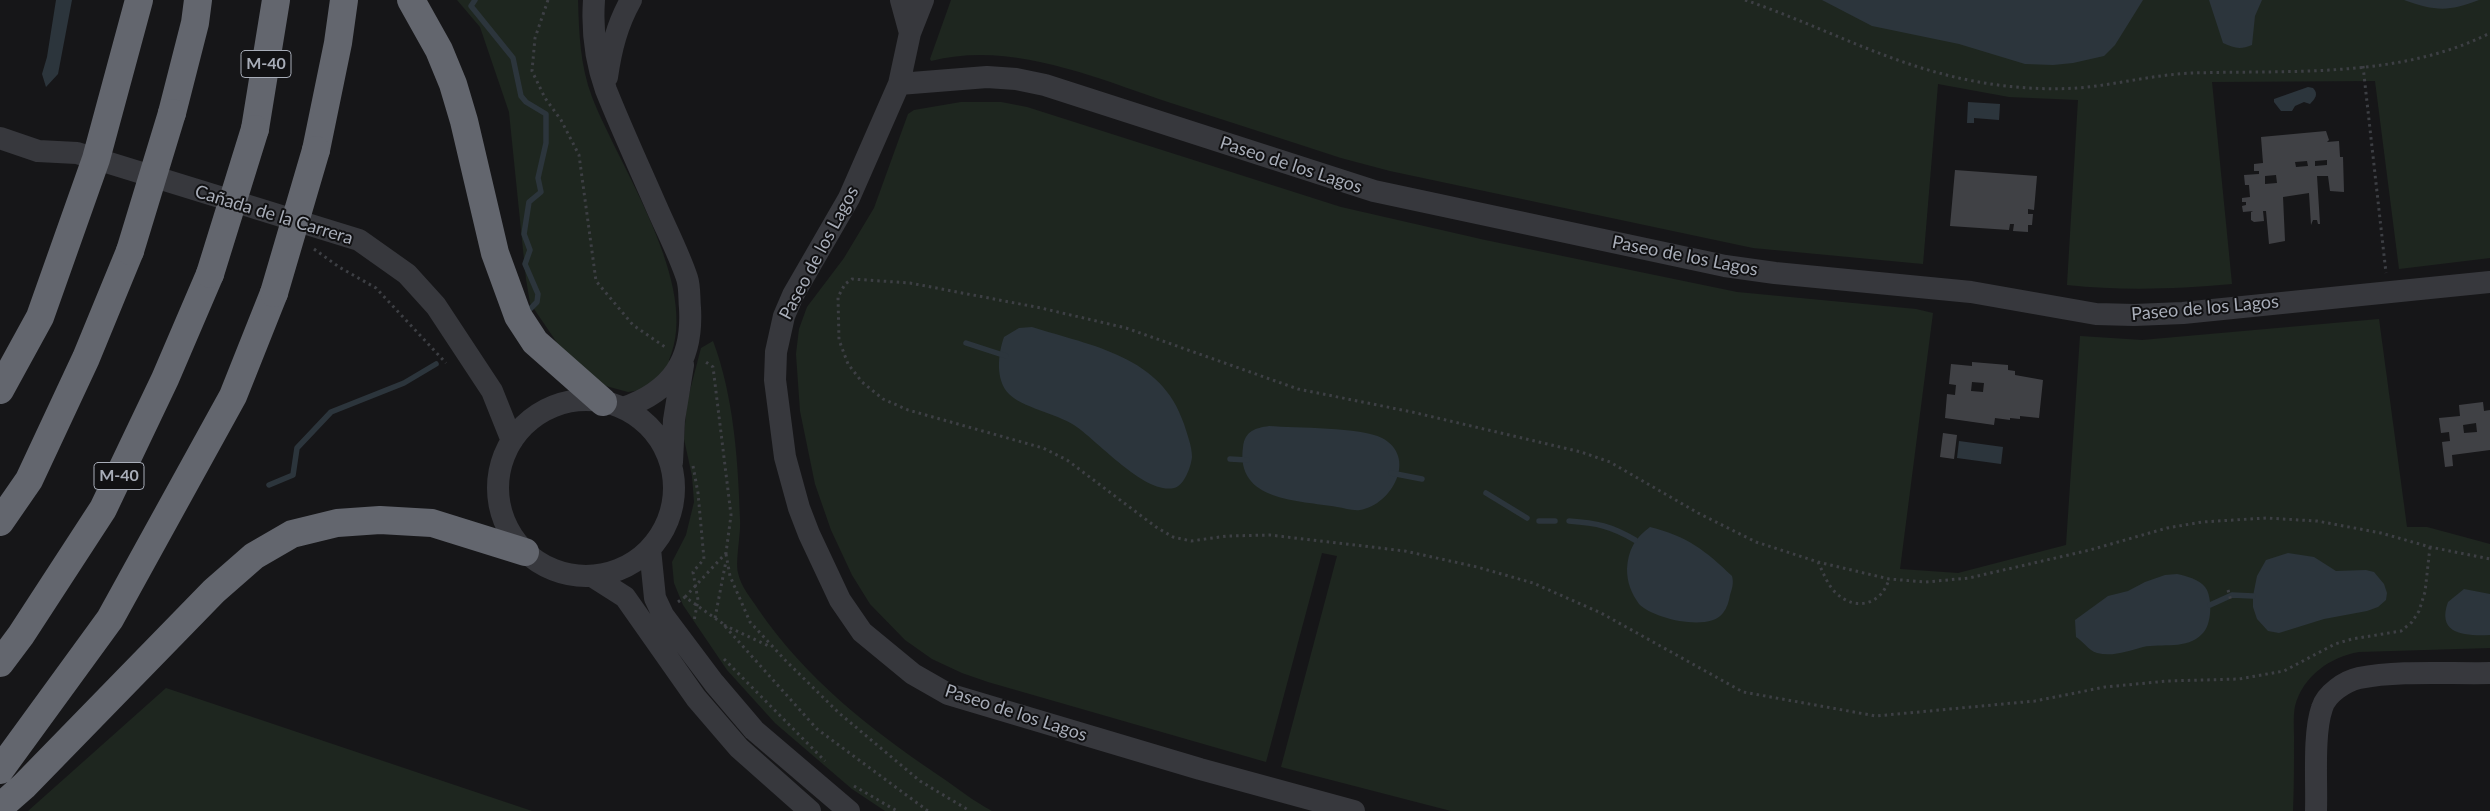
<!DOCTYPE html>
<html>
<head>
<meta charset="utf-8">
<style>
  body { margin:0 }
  canvas { display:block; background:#161618 }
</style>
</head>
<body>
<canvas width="2490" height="811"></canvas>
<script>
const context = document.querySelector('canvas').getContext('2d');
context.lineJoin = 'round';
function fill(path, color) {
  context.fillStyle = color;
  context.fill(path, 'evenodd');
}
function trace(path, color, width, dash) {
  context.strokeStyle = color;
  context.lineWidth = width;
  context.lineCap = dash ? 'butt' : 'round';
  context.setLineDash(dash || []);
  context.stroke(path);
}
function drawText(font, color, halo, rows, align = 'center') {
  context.font = font + ' Lato,sans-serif';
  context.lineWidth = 4;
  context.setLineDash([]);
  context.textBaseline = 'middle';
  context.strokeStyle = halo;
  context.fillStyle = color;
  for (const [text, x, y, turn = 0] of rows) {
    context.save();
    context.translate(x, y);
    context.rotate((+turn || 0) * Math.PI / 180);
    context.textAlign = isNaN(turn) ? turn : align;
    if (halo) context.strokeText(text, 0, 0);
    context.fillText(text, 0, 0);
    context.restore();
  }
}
const green = new Path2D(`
  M457 0H578C579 33 580 65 592 97 619 167 702 286 669 360L673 364 647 389 628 392 606 386 583 372 562 350 530 303 526 279 509 112 480 27Z
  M951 0H2490V258L2399 269 2375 81 2212 82 2232 284C2174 289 2125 291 2067 285L2078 100 2009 97 1938 84 1923 264 1753 248 1390 171 1341 158C1285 140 1228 121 1171 103 1096 78 1011 40 931 61L930 59Z
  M961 102H1001L1027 107 1341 207 1485 240 1737 292 1916 309 1933 313 1900 569 1958 573 2066 545 2080 336 2142 340 2379 319 2407 527H2427L2490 544V648L2359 652C2330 657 2303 676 2295 706 2293 716 2294 728 2294 737 2294 762 2294 786 2293 811H1451L1281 767 1337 556 1322 553 1266 762 988 682 962 673 932 659 905 640 870 604 852 575 831 530 815 484 800 411 796 354 799 329 807 307 844 258 874 208 908 114 914 110Z
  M713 341C734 397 738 461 740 520 741 534 735 561 738 573 741 587 751 598 758 609 805 678 870 729 938 775 956 787 973 801 992 811H885L852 789 775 723 727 670 683 605 674 583 672 562 686 535 694 502 692 476 684 439 685 425 687 402 701 348Z
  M166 688 532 811H28Z`);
const water = new Path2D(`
  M56 0H72L58 74 46 87 42 74 47 57Z
  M1822 0H2143L2115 45 2104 56 2073 63 2053 65 2025 64 1959 44 1872 26Z
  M2209 0H2262L2255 16 2252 45C2240 50 2234 48 2223 43Z
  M2404 0H2479C2448 12 2435 11 2404 0Z
  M2308 87 2313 88C2319 94 2315 99 2310 104L2304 102 2295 106 2292 111H2281L2274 102V99Z
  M1968 102 2000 104 1999 120 1974 118V123H1967Z
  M1032 327C1092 346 1162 356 1184 424 1187 434 1192 446 1192 457 1191 467 1184 486 1174 488 1145 495 1097 440 1074 425 1057 414 1021 407 1009 394 995 380 998 354 1004 337L1019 328Z
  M1269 426C1296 428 1361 427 1382 438 1418 457 1392 505 1360 510 1353 511 1344 508 1337 507 1299 500 1235 502 1243 447 1245 431 1255 428 1269 426Z
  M1959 441 2003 447 2001 464 1957 458Z
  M1650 527C1687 536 1706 551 1732 576 1734 583 1732 589 1730 595 1729 601 1727 608 1723 613 1710 632 1653 619 1639 604 1631 593 1627 582 1627 569 1628 550 1635 538 1650 527Z
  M2288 553 2314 557 2336 571 2366 570 2374 572 2384 584 2387 593 2386 600 2378 607 2367 611 2324 619 2279 633 2268 631 2257 619 2253 607V596L2257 576 2266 560Z
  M2177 574C2186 576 2199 579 2205 587 2213 597 2212 626 2202 634 2187 650 2162 643 2143 647 2128 651 2113 657 2097 653 2088 650 2084 642 2076 637L2075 620 2108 596 2128 591 2145 582 2165 575Z
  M2464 589 2490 594V635C2466 636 2436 635 2448 602Z`);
const stream = new Path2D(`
  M475 0 471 6 513 58 521 96 526 102 546 114V143L538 178 541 192 529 202 524 234 530 250 525 264 538 294 537 302 530 309
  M966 343 1006 356
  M1230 459 1247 460
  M1391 473 1422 479
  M269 485 293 475 297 448 331 412 404 383 436 364
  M1486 493 1527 518
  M1539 521H1555
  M1569 521C1597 523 1611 526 1635 540
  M2210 605 2232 595 2253 596`);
const building = new Path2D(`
  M2326 131 2329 140 2327 142 2339 141 2340 157H2343L2344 192 2330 191 2328 176H2317L2320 224H2318L2317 220H2313L2311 225 2309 193 2283 197 2285 241 2269 244 2266 211H2263L2264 221 2254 222 2251 220V212L2253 211 2243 212 2242 206 2246 205V202H2242V198L2250 197 2249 185H2245L2244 175 2259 174V171H2254V164L2263 163 2261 137ZM2327 160V165L2315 166V161ZM2307 161 2308 166 2296 167 2295 162ZM2276 175 2277 183 2265 184V176Z
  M1955 170 2037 176 2034 210 2028 209V214H2033L2032 225H2028V232L2013 231 2014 224H2010L2009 230 1950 226Z
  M1972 362 2008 365V370L2015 371V375L2043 380 2039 418 2020 416V419L2010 418V420L1995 418 1994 425 1945 418 1947 394 1955 395 1956 385 1949 384 1951 364 1972 366ZM1972 382 1984 383 1983 392 1971 391Z
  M2483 402 2484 411 2490 410V450L2452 455 2453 466 2445 467 2442 442 2450 441 2449 432 2441 433 2439 418 2460 416 2459 405ZM2476 423 2477 432 2464 433 2463 425Z
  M1943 433 1957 435 1954 459 1940 457Z`);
const path = new Path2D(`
  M548 0 535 38 532 71 545 98 561 120 579 155 596 281 633 325 665 347
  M1745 0C1810 22 1872 55 1939 73 1982 85 2032 91 2077 88 2115 85 2152 75 2191 73 2289 70 2399 79 2490 33
  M2363 66 2386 273
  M314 249 339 267 376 288 446 363
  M693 466 698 493 704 559 693 572 698 600 694 621
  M2430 547 2425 592 2419 611 2412 622 2401 631 2352 639 2335 644 2284 671 2239 679 2167 681 2105 687 2035 701 1876 716 1743 692 1601 613 1533 583 1477 567 1405 551 1270 535 1227 536 1191 541 1173 537 1156 527 1067 460 1043 448 908 410 883 399 862 382 848 364 839 340 838 297 845 284 852 279 910 283 1041 308 1126 328 1298 389 1412 412 1581 452 1610 462 1698 513 1756 542 1818 562 1889 579 1926 582 1969 578 2090 550 2167 528 2202 522 2266 518 2317 521 2381 533 2430 547 2490 559
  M726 554 730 576 750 622 786 661 839 713 920 781 970 811
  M1818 562C1823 572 1828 586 1836 593 1856 612 1882 604 1889 579
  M2228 590 2231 601
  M685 597 726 553 731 515 713 367 703 360
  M678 602 685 597 722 623 817 729 928 811
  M715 618 726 561
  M724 625 771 647
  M724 659 825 761
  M854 786 897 811`);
const street = new Path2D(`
  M594 0C592 29 596 62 606 90 622 130 640 169 657 208 667 231 679 254 687 278 690 287 689 298 690 308 693 360 672 391 623 408
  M901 0 910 33
  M923 0 910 33 899 84 849 198 793 295 784 316 776 352 775 380 785 457 799 508 809 534 840 600 862 632 913 674 948 694 1200 769 1354 811
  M607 77C611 49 617 25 631 0
  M899 84 987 77 1016 79 1045 85 1374 191 1725 266 1775 273 1971 292 2096 314 2134 315 2183 313 2490 282
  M0 138 38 151 77 153 359 240 407 274 436 306 492 391 512 441
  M498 488a88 88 0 1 1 176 0a88 88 0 1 1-176 0Z
  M672 462 674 420 683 365
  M650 549 655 598 663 615 714 683 754 730 849 811
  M592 576 625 597 696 698 739 748 810 811
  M2316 811C2317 782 2313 734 2322 708 2326 694 2345 681 2359 678 2399 670 2450 674 2490 673`);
const highway = new Path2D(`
  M411 0 439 50 453 84 464 121 495 253 518 316 535 342 603 402
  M172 113 195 23 198 0
  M255 129 276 0
  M316 150 338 43 344 0
  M0 390 40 317 96 159 139 0
  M0 522 29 480 86 358 130 251
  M0 663 21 635 103 509 165 379 210 274
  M0 770 110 619 233 396 274 293
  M0 807 24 786 214 591 254 556 292 534 337 523 380 520 432 523 525 552`);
const highwayBridge = new Path2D(`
  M130 251 172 113
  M210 274 255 129
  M274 293 316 150`);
const shields = [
  [266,64,50],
  [119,476,50]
];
const shieldNames = [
  ["M-40",266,64],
  ["M-40",119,476]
];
const streetNames = [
  ["Paseo de los Lagos",1291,165,18],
  ["Cañada de la Carrera",274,215,17],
  ["Paseo de los Lagos",819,253,-62],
  ["Paseo de los Lagos",1685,256,11],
  ["Paseo de los Lagos",2205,308,-5],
  ["Paseo de los Lagos",1016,713,18]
];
fill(green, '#1e261f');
fill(water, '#2c353c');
trace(stream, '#2c353c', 5.5);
fill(building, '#404145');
trace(path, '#3d3f44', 3, [2.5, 4]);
trace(street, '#37383d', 22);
trace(highway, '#63666e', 28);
trace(highwayBridge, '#63666e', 28);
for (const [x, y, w] of shields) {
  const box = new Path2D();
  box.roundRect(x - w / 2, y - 13.5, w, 27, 4);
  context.fillStyle = '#111113';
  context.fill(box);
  trace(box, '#a8adb8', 1);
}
drawText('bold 16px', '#a8adb8', null, shieldNames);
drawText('18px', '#a8adb8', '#111113', streetNames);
</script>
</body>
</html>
